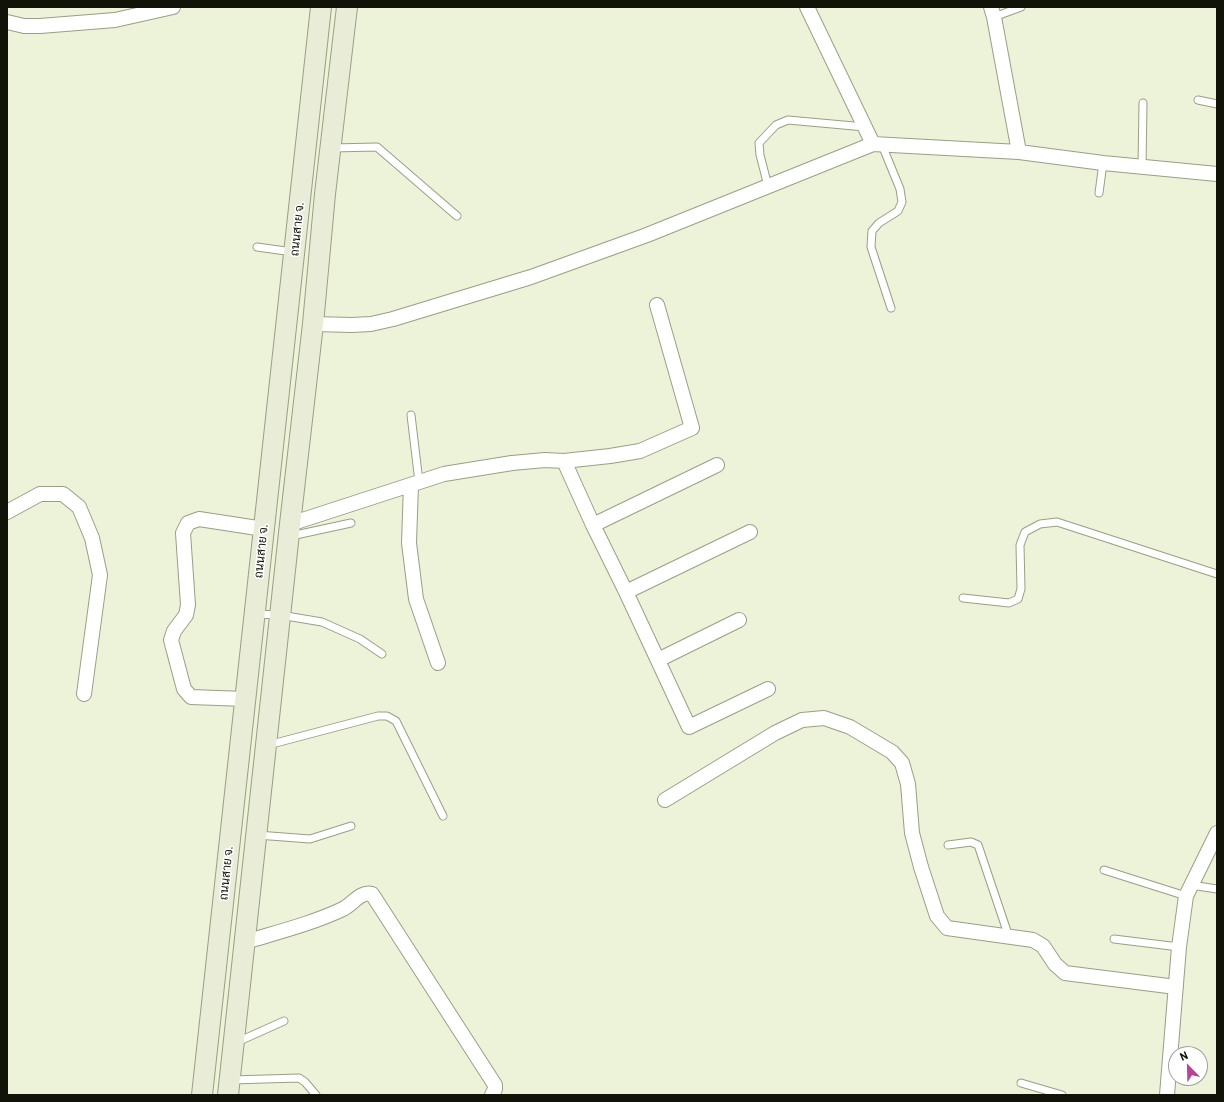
<!DOCTYPE html>
<html>
<head>
<meta charset="utf-8">
<style>
  body { margin:0 }
  #map { position:relative; width:1224px; height:1102px; overflow:hidden; background:#edf3d8; font-family:Barlow,sans-serif }
  canvas { display:block }
  .frame { position:absolute; inset:0; border:8px solid #111309; pointer-events:none }
  .north { position:absolute; left:1168px; top:1046px; width:40px; height:40px; box-sizing:border-box; background:#fff; border:1px solid #a0a19d; border-radius:50%; rotate:337deg; font-size:11px; font-weight:700; line-height:16px; text-align:center; color:#111309 }
  .north::after { content:''; display:block; margin:auto; width:14px; height:18px; background:#ba4297; clip-path:polygon(50% 0,100% 100%,50% 72%,0 100%) }
</style>
</head>
<body>
<div id="map">
<canvas width="1224" height="1102"></canvas>
<div class="frame"></div>
<div class="north">N</div>
</div>
<script>
const context = document.querySelector('canvas').getContext('2d');
context.lineJoin = 'round';
function trace(path, color, width, dash) {
  context.strokeStyle = color;
  context.lineWidth = width;
  context.lineCap = dash ? 'butt' : 'round';
  context.setLineDash(dash || []);
  context.stroke(path);
}
function drawText(font, color, halo, rows, align = 'center') {
  context.font = font + ' Barlow,Sarabun,sans-serif';
  context.lineWidth = 3;
  context.setLineDash([]);
  context.textBaseline = 'middle';
  context.strokeStyle = halo;
  context.fillStyle = color;
  for (const [text, x, y, turn = 0] of rows) {
    context.save();
    context.translate(x, y);
    context.rotate((+turn || 0) * Math.PI / 180);
    context.textAlign = isNaN(turn) ? turn : align;
    if (halo) context.strokeText(text, 0, 0);
    context.fillText(text, 0, 0);
    context.restore();
  }
}
const service = new Path2D(`
  M994 17 1021 7
  M1198 100 1217 104
  M882 145 900 189 902 202 898 211 879 223 872 231 871 247 891 308
  M331 148 377 147 457 216
  M1142 167 1143 103
  M768 186 760 155 759 143 776 125 788 120 865 127
  M1099 193 1103 163
  M257 247 293 252
  M411 415 419 482
  M291 536 351 523
  M963 598 1009 603 1018 599 1021 589 1020 545 1025 532 1040 524 1057 522 1217 574
  M255 614 280 615 322 622 360 639 382 654
  M268 745 378 716H387L396 721 443 816
  M257 835 310 839 351 826
  M948 845 971 842 978 845 1009 937
  M1104 870 1186 896
  M1191 885 1217 889
  M1114 939 1179 947
  M235 1043 284 1021
  M231 1080 299 1078 305 1082 316 1095
  M1021 1083 1062 1095`);
const minor = new Path2D(`
  M807 7 873 144
  M991 7 994 17 1019 152
  M7 22 24 26H40L115 20 173 7
  M313 324 352 325 371 324 393 319 531 277 647 235 873 144 1019 152 1103 163 1217 174
  M564 461 593 525 626 592 689 727 768 689
  M411 485 409 543 416 599 438 663
  M7 512 40 494H63L79 507 92 538 100 575 84 694
  M290 524 444 474 512 463 545 460 564 461 610 456 640 451 692 428 657 305
  M593 525 717 465
  M626 592 750 532
  M658 660 739 620
  M245 699 191 697 184 689 171 640 174 631 186 615 188 605 183 533 188 523 199 519 264 529
  M665 800 775 733 802 720 824 718 850 727 892 752 902 763 908 784 912 833 921 867 937 916 947 928 1033 940 1043 946 1055 964 1065 973 1176 987
  M245 942C278 932 311 924 343 909 353 904 360 891 372 894L495 1085V1089L492 1095
  M1167 1095 1179 947 1186 896 1217 833`);
const secondary = new Path2D(`
  M202 1095 321 7
  M228 1095 290 524 313 324 325 194 347 7`);
const streetNames = [
  ["ถนนสาย จ.",297,229,-84],
  ["ถนนสาย จ.",261,551,-84],
  ["ถนนสาย จ.",226,873,-84]
];
trace(service, '#999f85', 9);
trace(minor, '#999f85', 16);
trace(secondary, '#999f85', 22);
trace(service, '#fff', 7);
trace(minor, '#fff', 14);
trace(secondary, '#e9edd8', 20);
drawText('12px', '#111309', '#fff', streetNames);
</script>
</body>
</html>
